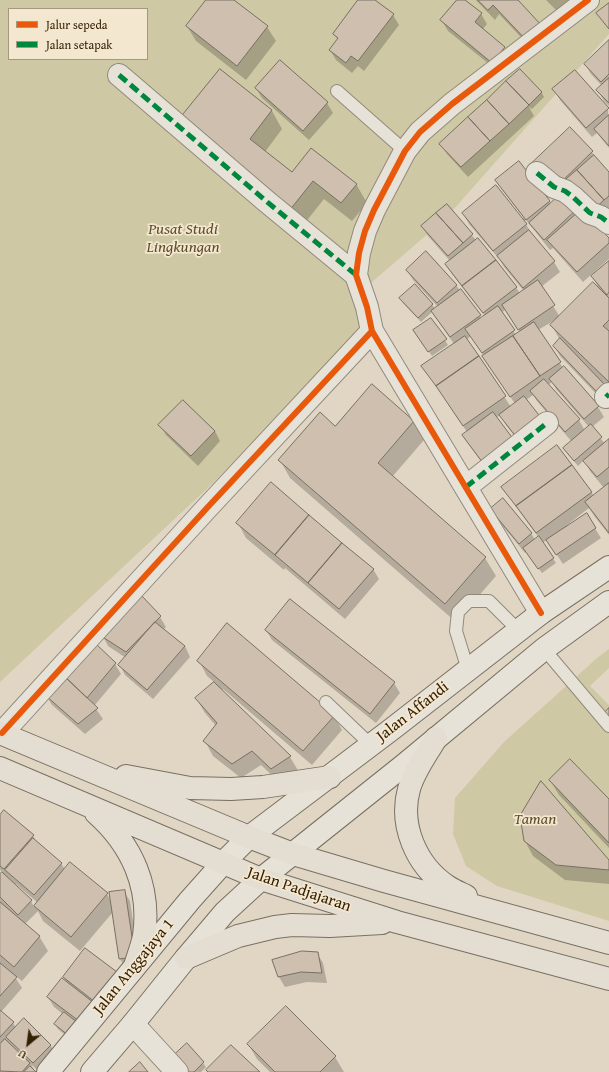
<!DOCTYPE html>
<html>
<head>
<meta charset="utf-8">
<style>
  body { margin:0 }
  #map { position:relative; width:609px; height:1072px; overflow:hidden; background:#e1d6c4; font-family:"Gentium Book Plus",serif }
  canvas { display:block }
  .legend { position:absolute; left:8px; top:8px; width:140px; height:52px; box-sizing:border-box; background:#f4e7d0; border:1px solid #a7977e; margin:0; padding:5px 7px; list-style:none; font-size:12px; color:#331f02 }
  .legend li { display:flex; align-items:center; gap:8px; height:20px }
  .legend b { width:20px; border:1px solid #a7977e }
  .north { position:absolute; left:8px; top:1024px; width:40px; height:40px; -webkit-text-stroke:3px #f4e7d0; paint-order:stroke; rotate:209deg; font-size:11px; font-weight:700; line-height:16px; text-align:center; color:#331f02 }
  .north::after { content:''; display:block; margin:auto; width:14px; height:18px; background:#331f02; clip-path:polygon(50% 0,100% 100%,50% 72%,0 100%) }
</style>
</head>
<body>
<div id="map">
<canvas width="609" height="1072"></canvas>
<ul class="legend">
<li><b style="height:5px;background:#e8590c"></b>Jalur sepeda</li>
<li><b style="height:5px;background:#00873e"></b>Jalan setapak</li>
</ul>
<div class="north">U</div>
</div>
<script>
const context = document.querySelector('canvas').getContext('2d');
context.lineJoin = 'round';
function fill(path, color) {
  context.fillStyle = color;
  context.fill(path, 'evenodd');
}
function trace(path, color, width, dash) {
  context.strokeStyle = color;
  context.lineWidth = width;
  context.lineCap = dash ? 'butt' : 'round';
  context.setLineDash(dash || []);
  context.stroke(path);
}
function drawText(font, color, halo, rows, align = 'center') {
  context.font = font + ' "Gentium Book Plus",serif';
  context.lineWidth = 3.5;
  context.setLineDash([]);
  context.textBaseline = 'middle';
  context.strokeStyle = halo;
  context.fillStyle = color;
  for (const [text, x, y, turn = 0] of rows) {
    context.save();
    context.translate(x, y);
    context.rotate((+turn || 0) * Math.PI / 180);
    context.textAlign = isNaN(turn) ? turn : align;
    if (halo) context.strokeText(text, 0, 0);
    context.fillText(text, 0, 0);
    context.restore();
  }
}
const green = new Path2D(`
  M0 0H609V34L445 219 357 295 376 318 212 484 0 682ZM9 9H147V59H9Z
  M609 649V668L590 686 609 705V921L497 886 466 866 453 834 455 798 504 742 596 659Z`);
const shadow = new Path2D(`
  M207 0H232L267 27 276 41 246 80 196 41 187 26Z
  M360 0H373L393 15 399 25 364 71 358 66 352 73 336 60 330 50 338 40 334 34Z
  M458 0H464L481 14 487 24 482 30 504 48 510 58 499 72 448 31 442 21Z
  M476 0H517L534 51 499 14 495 20Z
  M546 0H573L559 13Z
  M609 42V106L604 101 598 91 602 86 591 74 585 64Z
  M220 70 272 111 282 129 265 152 292 173 356 184 367 203 352 221 324 199 300 229 189 141Z
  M520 70 542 93 544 97 532 109 529 107 534 116 468 177 447 154 441 144Z
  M256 88 327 103 333 113 309 140 262 98Z
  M554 90 608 109 609 148 597 133 592 137 560 100Z
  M570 129 592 152 597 160 609 173V220L570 192 609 240V259L583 282 553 248 550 250 526 220 524 221 532 234 554 262 560 272 541 287 560 317 538 330 563 368 598 407 604 417 592 427 605 444 609 440V535L595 517 589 508 567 525 568 526 586 514 601 538 563 564 547 540 542 543 556 563 542 573 526 552 525 553 497 519 491 509 531 533 535 540 539 538 509 497 503 487 591 492 594 496 604 488 590 471 584 460 578 466 567 453 564 449 572 442 537 401 533 395 526 400 524 448 506 425 500 415 496 418 489 472 469 445 463 435 467 432 423 366 454 344 432 312 421 322 403 303 401 298 432 304 435 309 438 307 413 280 407 270 456 285 482 319 485 316 452 274 446 264 450 261 428 236 422 226 446 205 516 287 520 294 524 291 504 267 500 260 469 224 463 213 522 219 524 218 502 190 496 180 519 163 551 204 561 195ZM505 310 520 332 516 335 501 313ZM471 336 515 404 511 407 466 340ZM552 382 556 389 589 427 585 431 579 420 548 385Z
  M609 262V388L601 381 609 395 603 401 560 356 554 346 560 340 552 326 600 290 592 276Z
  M431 319 448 345 432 356 417 335Z
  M372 385 414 422 424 440 392 477 485 558 496 576 456 622 290 478 280 460 335 427Z
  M160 425 215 431 220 441 198 466 166 435Z
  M238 523 373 569 379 579 345 619 285 568 284 570 246 538Z
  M290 600 394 683 400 693 376 723 272 640 266 630Z
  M160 617 166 627 163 630 185 646 190 657 153 699 125 675 120 665 126 658 108 646 103 636Z
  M199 661 334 715 342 730 312 765 223 689 222 691 290 757 299 772 280 783 261 765 241 778 213 756 205 741 216 726 205 713 196 698 214 682 207 676Z
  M115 664 121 674 94 706 103 719 85 734 52 705 46 695Z
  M550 780 609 800V848L559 795Z
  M0 816 33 836 37 843 61 863 65 870 107 894 111 901 124 891 130 901 140 967 126 969 120 959 113 912 80 951 43 921 38 911 25 924 39 936 48 951 22 981 13 974 22 988 1 1012 13 1023 16 1028 24 1020 51 1046 56 1056 39 1072 31 1064 35 1072H0V875L3 872 0 870ZM16 884 38 903 34 907 31 901 15 885Z
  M525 841 609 862V884L565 880 533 856Z
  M317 953 323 963 327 983 307 982 285 987 279 977 273 961Z
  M116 973 71 1040 58 1029 55 1024 63 1014 54 1007 48 997 67 984 64 977Z
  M286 1007 335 1057 344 1072H270L257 1059 248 1044Z
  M187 1044 206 1067 201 1072H183Z`);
const building = new Path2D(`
  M206 0H234L268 26 237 66 186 26Z
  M358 0H375L394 14 358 61 351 56 346 63 329 50 338 38 333 34Z
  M457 0H465L482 13 475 22 505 47 492 63 440 20Z
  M478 0H518L543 27 528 42 493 5 488 10Z
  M609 3V29L596 13Z
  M609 40V74L601 82 584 64Z
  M280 60 328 102 303 131 255 88Z
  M220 69 272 110 250 139 292 172 311 148 357 184 341 203 313 181 289 211 177 122Z
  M520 69 542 92 529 105 506 81Z
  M575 70 609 108 586 128 552 89Z
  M609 78V103L596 90Z
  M506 81 529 105 509 124 487 100Z
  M487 100 509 124 490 141 468 117Z
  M609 115V146L594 129Z
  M468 117 490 141 461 167 439 144Z
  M570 127 593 151 556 187 532 163Z
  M594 155 609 172V196L604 200 577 170Z
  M519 161 550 201 526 220 495 180Z
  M577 170 604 200 591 212 563 182Z
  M496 185 527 224 493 251 462 213Z
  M563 192 578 208 544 240 529 223Z
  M447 204 473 234 463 243 436 213Z
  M582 209 609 238V243L577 272 547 240Z
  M436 213 463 243 448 256 421 226Z
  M529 230 555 261 523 288 497 256Z
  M478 238 496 260 462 286 445 264Z
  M426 251 457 285 437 303 406 270Z
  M496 260 517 287 483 313 462 286Z
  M609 261V292L607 295 591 276Z
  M538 280 555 305 518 330 502 305Z
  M593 282 609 298V320L603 326 609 331V382L550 325Z
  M415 284 433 304 418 318 399 298Z
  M461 289 481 315 450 337 431 311Z
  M498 306 515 330 482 353 465 329Z
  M431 318 447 339 428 352 413 330Z
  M534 322 561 362 540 376 513 336Z
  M465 336 479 356 436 386 421 366Z
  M513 336 540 376 510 397 482 356Z
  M560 338 604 384 596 391 553 346Z
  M479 356 506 396 463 426 436 386Z
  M564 366 599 406 584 419 549 379Z
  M544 379 580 419 565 432 530 391Z
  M372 384 414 421 378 463 486 557 445 604 278 460 320 412 335 426Z
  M524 396 542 419 517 438 499 415Z
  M183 400 215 431 191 456 158 425Z
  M493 412 514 440 483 463 462 435Z
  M591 424 602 437 574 461 563 448Z
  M609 439V467L597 477 583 461Z
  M557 445 572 465 516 506 501 487Z
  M572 465 592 492 536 533 516 506Z
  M271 482 309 515 275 555 236 523Z
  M609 483V533L585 502Z
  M503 498 532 533 519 544 490 509Z
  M587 513 596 528 556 555 546 540Z
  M309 515 342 543 308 583 275 555Z
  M539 536 554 558 538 569 523 548Z
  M342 543 374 569 339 609 308 583Z
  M139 593 161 616 126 652 101 636Z
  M290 599 395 682 370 714 265 630Z
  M155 622 185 646 147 690 118 665Z
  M227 623 335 715 303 751 197 661Z
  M94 642 116 663 87 698 62 674Z
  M62 674 98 708 78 724 45 695Z
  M214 682 291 756 271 769 252 751 232 764 203 741 217 723 195 698Z
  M609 708V716L605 712Z
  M570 759 609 799V843L549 780Z
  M541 781 609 860V870L556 865 524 841 520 816Z
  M4 810 34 835 4 869 0 866V815Z
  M33 838 62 863 34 895 5 870Z
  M70 862 108 893 71 937 34 906Z
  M2 872 32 900 18 915 0 897V874Z
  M125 890 135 957 119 959 109 892Z
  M0 902 40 936 14 967 0 955Z
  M85 948 117 972 95 1002 63 977Z
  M302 951 318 952 322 973 301 972 278 977 272 960Z
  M0 963 17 977 0 996Z
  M62 978 94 1003 79 1021 47 997Z
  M286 1006 336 1056 320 1072H275L247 1044Z
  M0 1010 14 1022 0 1037Z
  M64 1012 78 1023 68 1035 54 1024Z
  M24 1018 51 1045 33 1063 6 1037Z
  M5 1039 30 1063 22 1072 0 1071V1044Z
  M187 1043 204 1062 194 1072H184L171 1058Z
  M231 1045 260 1072H208L206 1070Z
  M140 1062 148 1072H129Z
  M30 1066 36 1072H24Z`);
const service = new Path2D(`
  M337 91 405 151
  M544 649 609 726
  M468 670 456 631 458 612 469 601H489L519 631
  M326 702 371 745`);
const minor = new Path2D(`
  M119 75 266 201 356 275
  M537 173 554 187 565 191 573 197 590 213 601 217 609 223
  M606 397 609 394
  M466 487 547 423
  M541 613 372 331 367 307 356 275 359 253 365 231 374 210 405 151 420 132 452 104 588 0
  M2 733 206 509 372 331
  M133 1024 177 1072`);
const secondary = new Path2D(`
  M48 1072 190 900 223 863 249 837 392 729 541 613 609 567
  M92 1072 133 1024 186 958 225 912 261 879 404 765 544 649 609 602`);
const trunk = new Path2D(`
  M0 733 249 837 293 854 384 881 609 943
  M436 738C427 754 414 771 409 789 399 825 416 865 447 886 453 890 460 893 466 896
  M0 768 261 879 397 922 609 979
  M126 776 190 788 231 789 263 787 330 777
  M96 813C132 845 151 887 144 936 142 946 138 956 135 966
  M186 958 238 936 275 927 292 925 330 926 382 923`);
const quiet = new Path2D(`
  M119 75 266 201 356 275
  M537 173 554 187 565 191 573 197 590 213 601 217 609 223
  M606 397 609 394
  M466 487 547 423`);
const cycleway = new Path2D(`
  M541 613 372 331 367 307 356 275 359 253 365 231 374 210 405 151 420 132 452 104 588 0
  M2 733 206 509 372 331`);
const parkNames = [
  ["Pusat Studi",183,230],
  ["Lingkungan",183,248],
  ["Taman",535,820]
];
const streetNames = [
  ["Jalan Affandi",413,712,-38],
  ["Jalan Padjajaran",299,890,19],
  ["Jalan Anggajaya 1",134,967,-51]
];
fill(green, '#cfc8a4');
fill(shadow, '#0003');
fill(building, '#cebfaf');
trace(building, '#787062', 1);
trace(service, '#92897b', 14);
trace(minor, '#92897b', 24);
trace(secondary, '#787062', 24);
trace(trunk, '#787062', 24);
trace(service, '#e7e2d8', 12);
trace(minor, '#e7e2d8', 22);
trace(secondary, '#e7e2d8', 22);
trace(trunk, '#e4ddd2', 22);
trace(quiet, '#00873e', 5, [10, 5]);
trace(cycleway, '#e8590c', 6);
drawText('italic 16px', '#5d4e2a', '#f4e7d0', parkNames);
drawText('16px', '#331f02', '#f4e7d0', streetNames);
</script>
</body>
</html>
